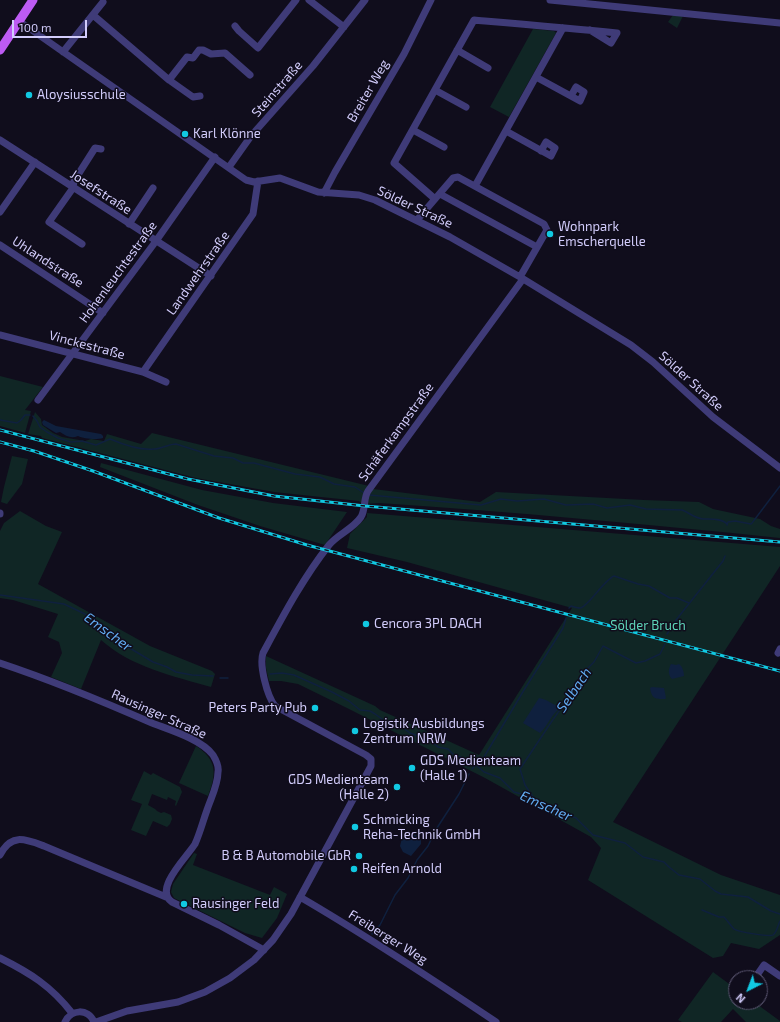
<!DOCTYPE html>
<html>
<head>
<meta charset="utf-8">
<style>
  body { margin:0 }
  #map { position:relative; width:780px; height:1022px; overflow:hidden; background:#100d1c; font-family:"Exo 2",sans-serif }
  canvas { display:block }
  .north { position:absolute; left:728px; top:970px; width:40px; height:40px; box-sizing:border-box; background:#100d1c; border:1px solid #5e5975; border-radius:50%; rotate:222deg; font-size:11px; font-weight:700; line-height:16px; text-align:center; color:#d2ccfb }
  .north::after { content:''; display:block; margin:auto; width:14px; height:18px; background:#11c9e2; clip-path:polygon(50% 0,100% 100%,50% 72%,0 100%) }
  .scale { position:absolute; left:12px; top:20px; width:75px; height:18px; box-sizing:border-box; border:2px solid #d2ccfb; border-top:0; padding-left:5px; font-size:12px; line-height:14px; white-space:nowrap; color:#d2ccfb; -webkit-text-stroke:3px #100d1c; paint-order:stroke }
</style>
</head>
<body>
<div id="map">
<canvas width="780" height="1022"></canvas>
<div class="north">N</div>
<div class="scale">100 m</div>
</div>
<script>
const context = document.querySelector('canvas').getContext('2d');
context.lineJoin = 'round';
function fill(path, color) {
  context.fillStyle = color;
  context.fill(path, 'evenodd');
}
function trace(path, color, width, dash) {
  context.strokeStyle = color;
  context.lineWidth = width;
  context.lineCap = dash ? 'butt' : 'round';
  context.setLineDash(dash || []);
  context.stroke(path);
}
function drawText(font, color, halo, rows, align = 'center') {
  context.font = font + ' "Exo 2",sans-serif';
  context.lineWidth = 3;
  context.setLineDash([]);
  context.textBaseline = 'middle';
  context.strokeStyle = halo;
  context.fillStyle = color;
  for (const [text, x, y, turn = 0] of rows) {
    context.save();
    context.translate(x, y);
    context.rotate((+turn || 0) * Math.PI / 180);
    context.textAlign = isNaN(turn) ? turn : align;
    if (halo) context.strokeText(text, 0, 0);
    context.fillText(text, 0, 0);
    context.restore();
  }
}
const green = new Path2D(`
  M673 15 683 16 677 28 668 22Z
  M533 29 554 31 556 33 509 117 490 107Z
  M0 376 43 387 25 410 31 411 25 433 0 426Z
  M35 412 41 419 42 425 53 433 62 437 85 441 91 439 104 441 107 434 141 444 152 433 369 486 362 504 359 501 274 492 196 478 42 438 41 436 28 434Z
  M12 456 28 459 22 484 7 504 1 502 4 487Z
  M101 463 202 490 273 503 347 512 325 545 260 526 198 505 100 467Z
  M373 489 480 502 496 492 644 500 699 502 713 509 760 519 771 526 780 529V538C647 524 513 512 379 503L365 504 367 498Z
  M20 511 46 526 62 532 38 584 150 646 212 671 215 674 211 687C173 676 131 667 101 640L81 689 51 677 62 653 59 642 48 637 58 614 13 600 0 598V531L4 523Z
  M367 513 780 547V566L613 822 721 875 780 895V935L759 949 731 943 723 956 713 958 588 880 601 848 591 837 485 778 349 709 298 684 281 681H269L266 668V656L375 706 380 710 479 755 572 608 407 562 347 548 350 534 367 517Z
  M196 746C217 760 217 773 208 796L179 783Z
  M144 771 151 775 153 773 180 787 182 792 176 806 175 805 176 801 168 797 167 800 152 794 148 805 155 809 157 811 161 813 164 812 171 815 172 819 170 824 167 827 153 821 146 836 131 830 142 804 131 800Z
  M194 853 197 854 193 865 270 895 274 887 287 894 277 918 262 938 245 933 174 898 171 892 173 884Z
  M713 972 736 989V1002H754L780 1021V1022H746L733 1009 721 1022H682L678 1020Z`);
const water = new Path2D(`
  M44 420 56 426 101 434 103 436V438C97 440 84 439 78 436 71 439 66 436 60 432L56 433 43 425 42 422Z
  M671 664 676 665 679 664C682 666 684 671 684 676L672 679C668 675 668 669 671 664Z
  M652 687 664 688 666 698 665 699C655 699 652 699 650 688Z
  M539 698C548 699 553 706 562 707 552 712 548 726 540 733L523 723Z
  M406 832 416 835 421 840V844L411 856 403 852 400 846 402 838 401 836Z`);
const stream = new Path2D(`
  M33 416 37 421 40 427 47 432 58 438 71 442 82 441 96 445 110 439C122 444 140 451 154 449 162 449 168 444 176 444L214 456 233 458 243 463H254L295 474 320 477 334 484 355 487 364 493
  M0 420 17 423 21 420 25 415H30
  M369 495 481 505 501 499 517 501 544 499 566 505 593 504 607 508 630 505 646 509 682 510C690 513 694 518 703 519 710 519 722 518 727 524
  M727 525 728 522 735 521 751 524 752 523 780 486
  M0 595 64 604 85 614 123 644 153 662 167 667 176 672 192 675 213 676
  M569 608 571 606C574 607 577 608 580 608 588 607 603 581 614 576L638 584 649 586 670 598H677L689 603
  M667 634 676 620 723 561 725 556
  M270 674 282 673 294 675 332 692 349 701 360 710 370 711 375 714 386 722 399 725 410 733 430 740 438 747 448 749 455 756 461 757 467 761 473 762 484 772 500 778 514 792 529 796 554 811H558L576 818 593 835 625 843 643 857 664 862 669 867 679 875 700 879 715 891 721 894 748 897 771 911 780 914
  M220 678H228
  M478 767 524 690 563 628 566 618
  M472 769 476 765
  M533 797 525 785 520 769 552 721 583 677 585 671 594 662 603 646 636 663 645 661 660 654 665 644
  M702 910 719 917H724C728 921 730 925 734 929 738 932 770 937 773 935 777 932 778 925 780 921
  M372 934 380 925 395 895 408 878 417 860 428 846 435 831 459 794 469 774`);
const minor = new Path2D(`
  M309 0 344 27
  M550 0 780 23
  M93 15 169 80 187 57 193 58 199 50H203L211 54 225 53 250 75
  M19 21 246 180 254 182 280 178 318 192 359 195 375 200 450 237 520 277 631 345 653 362 713 417 780 468
  M235 26 239 31 258 48 296 0
  M457 50 488 68
  M63 52 103 2
  M536 77 580 101 584 92 576 87 571 96
  M169 80 193 97 200 96
  M435 90 466 107
  M413 130 444 147
  M506 131 551 156 555 148 546 142 541 151
  M0 140 211 276
  M229 167 251 136 313 66 365 0
  M475 186 563 28
  M324 193 335 172 404 54 431 0
  M440 194 537 247
  M435 199 394 163 474 20C521 24 569 28 617 33L611 43 590 30
  M0 212 35 162
  M417 220 453 178 458 177 544 224 547 230 520 277
  M129 224 153 188
  M82 244 49 222 73 188 74 181 95 148 101 149
  M0 245 103 313
  M0 335 143 372 166 382
  M143 372 253 214 258 181
  M38 400 156 241 215 157
  M0 514V513
  M778 653 780 649
  M0 663C51 680 102 701 152 723 170 730 201 739 213 755 216 760 219 767 218 772 218 785 211 798 207 810 203 821 200 833 195 844 187 857 153 889 172 902L219 925 264 950
  M0 855C11 833 25 839 44 846L166 897
  M300 897C367 936 432 979 496 1022
  M0 958C30 973 51 986 72 1013
  M755 978 764 965 780 976
  M65 1022C71 1009 88 1008 94 1022
  M96 1022 127 1011 178 1002 205 992 230 978 254 960 273 940 291 914 371 766V759L366 755 275 706C267 696 259 665 263 653 283 616 303 578 329 545 338 534 353 529 361 517 366 509 363 499 368 491L523 279`);
const major = new Path2D(`
  M0 50 33 0`);
const rail = new Path2D(`
  M0 430 188 479 274 496 365 506 780 542
  M0 442 34 451 93 471 219 518 307 545 780 671`);
const markers = [
  [29,95,4,"#11c9e2"],
  [185,134,4,"#11c9e2"],
  [550,234,4,"#11c9e2"],
  [366,624,4,"#11c9e2"],
  [315,708,4,"#11c9e2"],
  [355,731,4,"#11c9e2"],
  [412,768,4,"#11c9e2"],
  [397,787,4,"#11c9e2"],
  [355,827,4,"#11c9e2"],
  [359,856,4,"#11c9e2"],
  [354,869,4,"#11c9e2"],
  [184,904,4,"#11c9e2"]
];
const streetNames = [
  ["Steinstraße",277,89,-49],
  ["Breiter Weg",368,91,-60],
  ["Josefstraße",101,192,33],
  ["Sölder Straße",415,207,25],
  ["Uhlandstraße",48,262,33],
  ["Hohenleuchtestraße",118,272,-54],
  ["Landwehrstraße",198,273,-55],
  ["Vinckestraße",87,345,15],
  ["Sölder Straße",691,381,42],
  ["Schäferkampstraße",396,432,-54],
  ["Rausinger Straße",159,714,24],
  ["Freiberger Weg",388,937,32]
];
const poiNames = [
  ["Aloysiusschule",37,95],
  ["Karl Klönne",193,134],
  ["Wohnpark",558,227],
  ["Emscherquelle",558,242],
  ["Cencora 3PL DACH",374,624],
  ["Peters Party Pub",307,708,"right"],
  ["Logistik Ausbildungs",363,724],
  ["Zentrum NRW",363,739],
  ["GDS Medienteam",420,761],
  ["(Halle 1)",420,776],
  ["GDS Medienteam",389,780,"right"],
  ["(Halle 2)",389,795,"right"],
  ["Schmicking",363,820],
  ["Reha-Technik GmbH",363,835],
  ["B & B Automobile GbR",351,856,"right"],
  ["Reifen Arnold",362,869],
  ["Rausinger Feld",192,904]
];
const parkNames = [
  ["Sölder Bruch",648,626]
];
const waterNames = [
  ["Emscher",108,632,36],
  ["Selbach",574,690,-56],
  ["Emscher",546,806,24]
];
fill(green, '#102625');
fill(water, '#0f203e');
trace(stream, '#0f203e', 1.5);
trace(minor, '#3f3b78', 7);
trace(major, '#bd5bf3', 9);
trace(rail, '#11c9e2', 3);
trace(rail, '#100d1c', 1.5, [4.5]);
for (const [x, y, r, color] of markers) {
  const dot = new Path2D();
  dot.arc(x, y, r, 0, 2 * Math.PI);
  context.fillStyle = color;
  context.fill(dot);
  trace(dot, '#100d1c', 1.5);
}
drawText('13px', '#d2ccfb', '#100d1c', streetNames);
drawText('13px', '#d2ccfb', '#100d1c', poiNames, 'left');
drawText('13px', '#5ed5b9', '#100d1c', parkNames);
drawText('italic 14px', '#62adf3', '#100d1c', waterNames);
</script>
</body>
</html>
